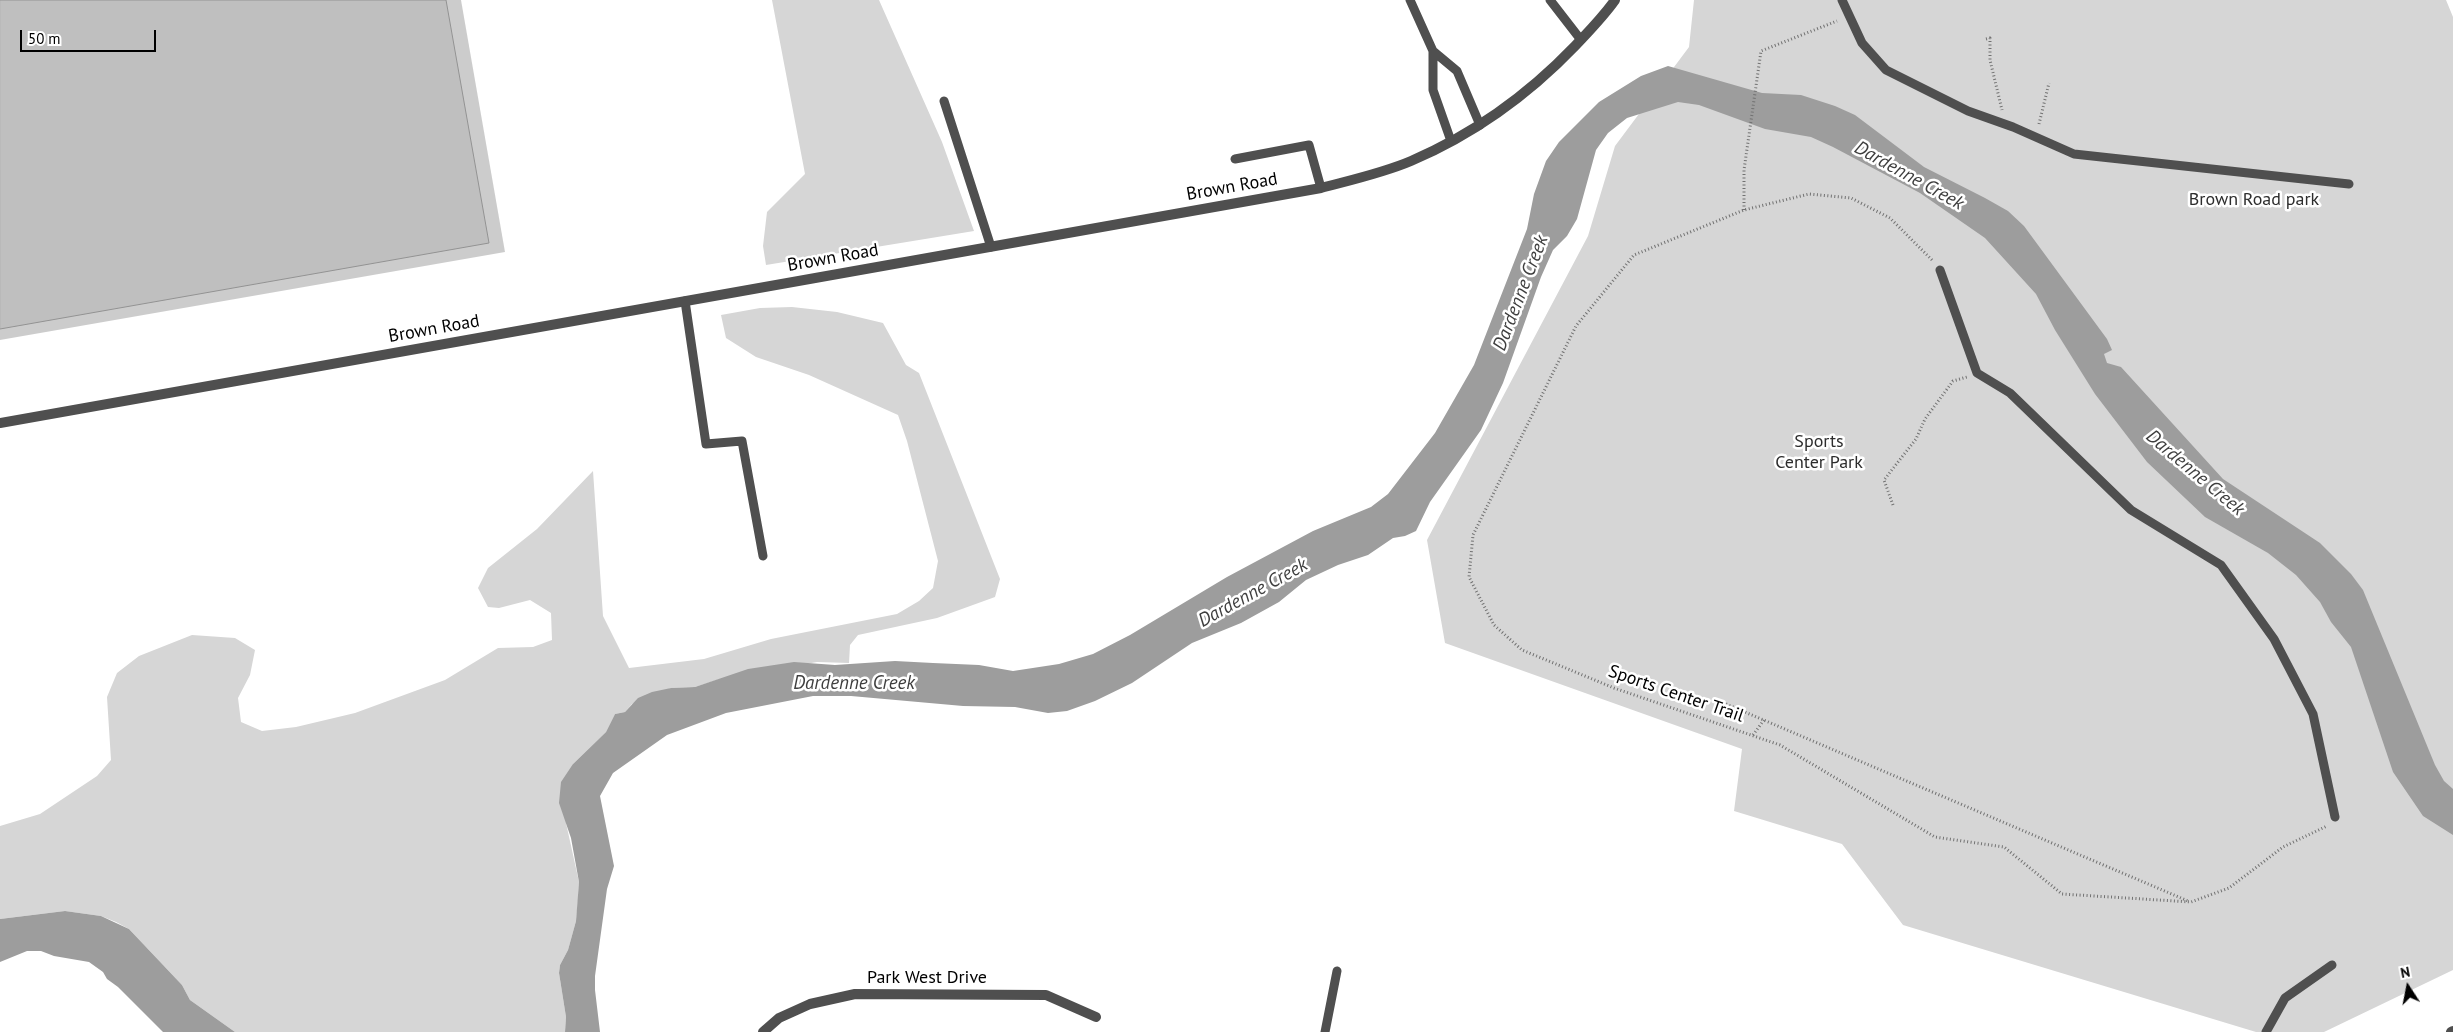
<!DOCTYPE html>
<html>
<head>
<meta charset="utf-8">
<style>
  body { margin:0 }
  #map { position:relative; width:2453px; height:1032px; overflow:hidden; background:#fff; font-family:"PT Sans",sans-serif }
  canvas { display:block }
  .north { position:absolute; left:2383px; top:962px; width:50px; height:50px; -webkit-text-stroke:4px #fff; paint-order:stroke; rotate:349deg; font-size:14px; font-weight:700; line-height:20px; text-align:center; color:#000 }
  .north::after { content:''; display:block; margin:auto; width:18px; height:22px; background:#000; clip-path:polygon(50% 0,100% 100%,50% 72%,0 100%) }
  .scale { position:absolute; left:20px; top:30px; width:136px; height:22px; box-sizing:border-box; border:2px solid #000; border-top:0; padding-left:6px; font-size:15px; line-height:18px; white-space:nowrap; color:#000; -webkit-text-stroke:4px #fff; paint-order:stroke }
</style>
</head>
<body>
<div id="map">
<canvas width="2453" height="1032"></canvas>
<div class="north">N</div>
<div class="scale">50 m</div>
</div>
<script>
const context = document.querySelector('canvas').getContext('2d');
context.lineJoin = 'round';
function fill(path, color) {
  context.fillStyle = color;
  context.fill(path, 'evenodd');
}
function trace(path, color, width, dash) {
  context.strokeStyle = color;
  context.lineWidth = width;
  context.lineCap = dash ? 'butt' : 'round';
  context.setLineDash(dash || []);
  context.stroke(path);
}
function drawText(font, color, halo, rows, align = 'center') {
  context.font = font + ' "PT Sans",sans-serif';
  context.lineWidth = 5;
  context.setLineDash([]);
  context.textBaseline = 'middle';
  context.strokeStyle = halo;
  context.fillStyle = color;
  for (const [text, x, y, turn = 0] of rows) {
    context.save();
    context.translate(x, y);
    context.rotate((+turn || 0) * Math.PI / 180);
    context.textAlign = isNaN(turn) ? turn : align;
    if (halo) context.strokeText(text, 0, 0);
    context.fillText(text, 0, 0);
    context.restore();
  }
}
const green = new Path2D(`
  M772 0H879L942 142 974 231 766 265 763 246 767 212 805 174Z
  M1694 0H2446L2453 17V970L2324 1032H2256L1903 925 1842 844 1734 811 1742 749 1445 643 1427 540 1588 236 1615 146 1689 47Z
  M792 307 837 312 883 323 906 365 919 373 1000 579 995 597 937 618 858 635 850 645 849 663 817 662 720 679 695 687 671 688 632 704 625 712 615 714 606 732 573 764 566 823 579 882 578 900 576 921 568 950 560 965 559 973 566 1017 565 1032H235L190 1000 182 985 129 929 116 922 101 916 65 911 0 919V826L40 814 97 776 111 760 107 697 117 673 139 656 192 635 235 638 255 650 250 675 238 698 241 722 262 731 296 727 355 713 445 680 498 648 533 647 552 640 551 613 530 600 499 608 488 607 478 588 488 568 537 529 593 471 603 616 629 668 704 659 771 639 897 614 919 601 933 588 938 561 907 441 898 415 809 375 756 357 726 338 721 315 760 308Z`);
const water = new Path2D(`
  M1668 66 1762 93 1801 95 1835 106 1855 115 1924 167 1985 198 2008 211 2024 226 2107 339 2112 350 2104 354 2107 363 2121 367 2223 479 2320 543 2351 574 2363 590 2435 765 2444 781 2453 789V835L2423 816 2393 772 2351 647 2331 622 2320 602 2296 575 2268 553 2205 517 2147 462 2095 394 2055 330 2036 294 1985 238 1920 193 1833 147 1811 137 1765 129 1699 105 1678 102 1627 118 1608 133 1596 150 1577 219 1567 236 1553 250 1541 277 1503 383 1481 430 1430 502 1416 531 1405 536 1393 538 1368 555 1338 565 1306 580 1279 602 1241 623 1192 643 1132 683 1095 701 1067 711 1048 713 1015 707 963 706 851 696H813L726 713 667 735 613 773 600 796 614 866 607 889 595 976V990L600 1032H565L566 1017 559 973 560 965 568 950 576 921 579 882 571 838 559 803 561 782 573 764 606 732 615 714 625 712 638 698 652 692 671 688 695 687 748 669 794 662 835 665 895 661 933 663 979 665 1013 671 1059 664 1093 654 1130 635 1227 577 1313 531 1371 507 1388 494 1435 433 1474 365 1527 229 1534 194 1546 161 1559 142 1599 102 1641 76Z
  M65 911 101 916 129 929 182 985 190 1000 235 1032H163L118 987 107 979 103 972 89 962 54 956 41 951H27L0 962V919Z`);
const shadow = new Path2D(`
  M0 0H461L505 252 0 340Z`);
const building = new Path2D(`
  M0 0H446L489 243 0 329Z`);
const path = new Path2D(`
  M1986 39 1990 38V60L2002 110
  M2039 124 2049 83
  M1744 210V170L1761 51 1837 21
  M1932 260 1890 218 1851 198 1809 194 1744 210 1634 255 1576 326 1473 535 1469 577 1494 625 1522 650 1614 688 1780 745 1935 837 2004 847 2062 894 2191 902 2229 888 2283 847 2327 826
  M1893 505 1884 480 1916 439 1925 419 1953 381 1967 377
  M1726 704 2188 901
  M1753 735 1764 720`);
const lane = new Path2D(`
  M1410 0 1433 51 1457 71 1480 125
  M1550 0 1581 40
  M1842 0 1862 43 1886 70 1968 111 2013 127 2074 154 2349 184
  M1433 51V90L1451 141
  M944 101 991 247
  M1235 159 1309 145 1321 188
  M1940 270 1977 373 2010 393 2131 510 2221 565 2274 639 2313 714 2335 817
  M685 301 706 444 742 441 763 556
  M1325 1032 1337 971
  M2266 1032 2285 998 2332 965`);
const street = new Path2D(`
  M0 423 1321 188C1351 180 1383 173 1411 161 1474 134 1528 95 1575 46 1589 31 1603 17 1615 0
  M763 1032 779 1018 810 1004 855 994 1046 995 1096 1017
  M2451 1032 2453 1031`);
const streetNames = [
  ["Brown Road",1232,187,-10],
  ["Brown Road",833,258,-10],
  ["Brown Road",434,329,-10],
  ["Sports Center Trail",1676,694,19],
  ["Park West Drive",927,978]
];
const parkNames = [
  ["Brown Road park",2254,200],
  ["Sports",1819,442],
  ["Center Park",1819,463]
];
const waterNames = [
  ["Dardenne Creek",1909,176,29],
  ["Dardenne Creek",1521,293,-69],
  ["Dardenne Creek",2195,473,40],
  ["Dardenne Creek",1253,593,-29],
  ["Dardenne Creek",854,684]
];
fill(green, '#d6d6d6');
fill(water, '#9d9d9d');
fill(shadow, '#0003');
fill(building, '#bfbfbf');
trace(building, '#939393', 1);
trace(path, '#717171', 3, [1, 2.5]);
trace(lane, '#4f4f4f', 9);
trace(street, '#4f4f4f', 10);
drawText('18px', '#000', '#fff', streetNames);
drawText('18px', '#2d2d2d', '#fff', parkNames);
drawText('italic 19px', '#3e3e3e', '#fff', waterNames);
</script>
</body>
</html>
